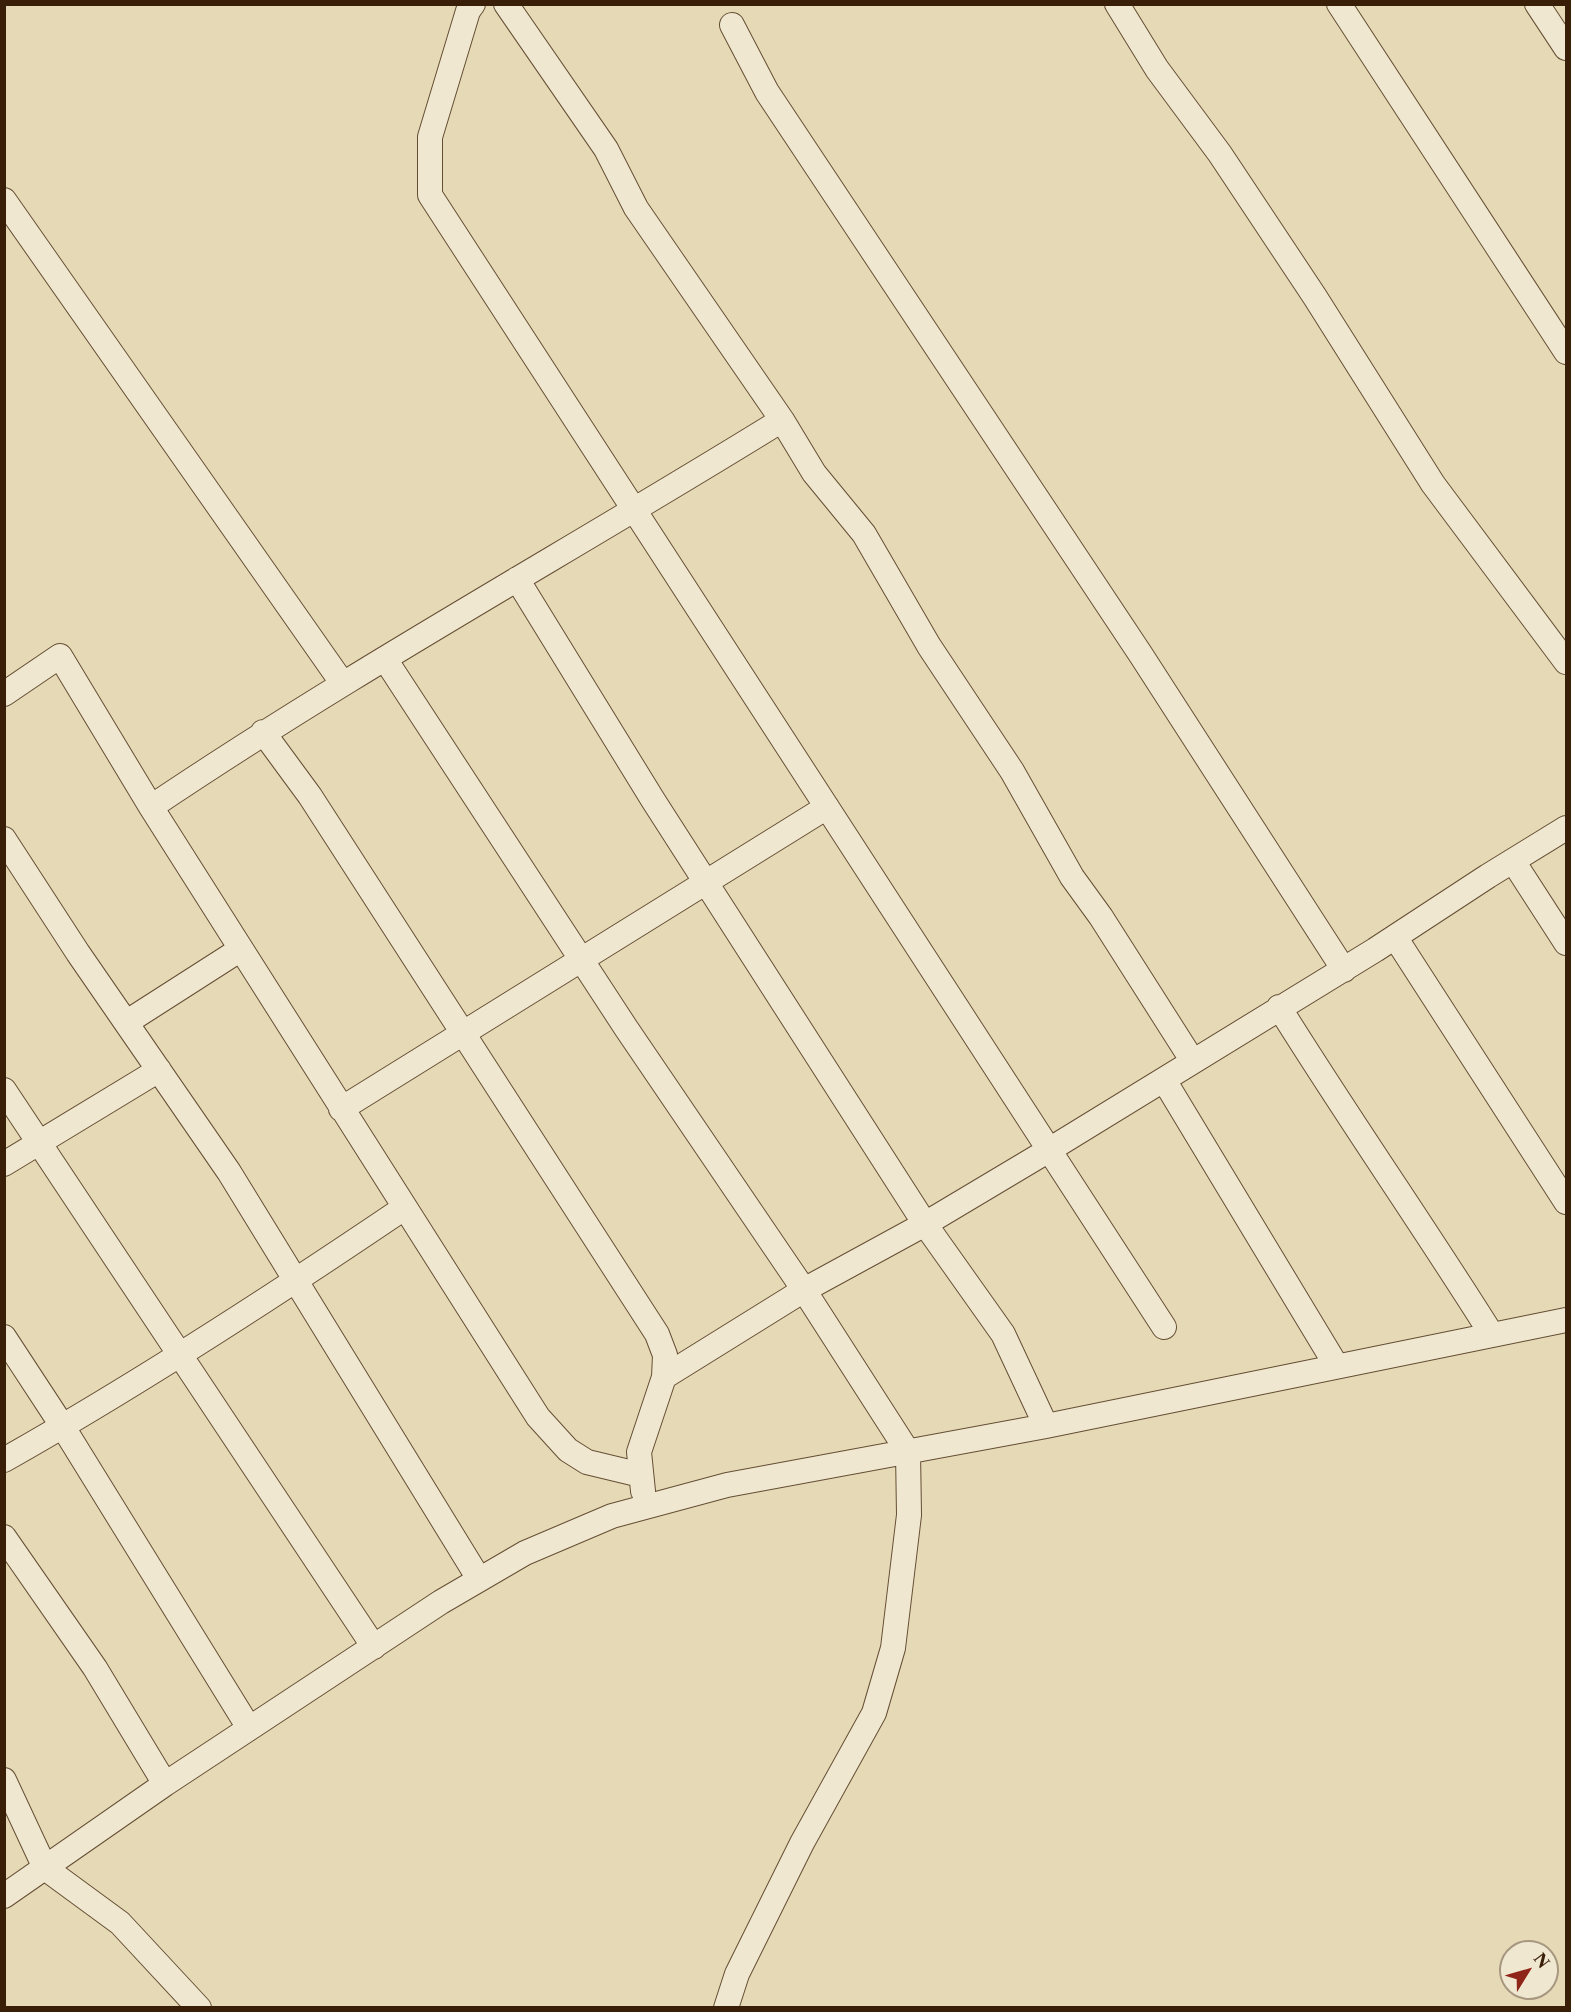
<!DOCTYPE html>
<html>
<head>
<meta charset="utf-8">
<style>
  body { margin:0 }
  #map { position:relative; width:1571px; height:2012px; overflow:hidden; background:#e6dab6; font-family:"Libre Caslon Text",serif }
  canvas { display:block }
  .frame { position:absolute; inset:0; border:6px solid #3a1f08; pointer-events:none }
  .north { position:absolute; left:1499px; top:1940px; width:60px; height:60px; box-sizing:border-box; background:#efe7d0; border:2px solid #a79780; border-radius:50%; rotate:53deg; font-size:16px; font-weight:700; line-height:24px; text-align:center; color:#3a1f08 }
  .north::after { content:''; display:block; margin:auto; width:21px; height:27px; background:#8f2418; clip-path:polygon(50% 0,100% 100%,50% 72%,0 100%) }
</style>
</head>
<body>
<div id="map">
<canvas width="1571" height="2012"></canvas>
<div class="frame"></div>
<div class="north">N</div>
</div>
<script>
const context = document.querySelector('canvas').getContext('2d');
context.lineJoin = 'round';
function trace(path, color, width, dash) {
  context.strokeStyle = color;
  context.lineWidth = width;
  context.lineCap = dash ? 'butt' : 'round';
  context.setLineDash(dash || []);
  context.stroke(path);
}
const minor = new Path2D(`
  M473 4 468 11 430 137V195L1164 1327
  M506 4 606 149 636 208 782 420 814 473 864 534 929 646 1012 771 1072 877 1101 917 1192 1060
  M1117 4 1157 69 1220 154 1315 297 1433 484 1566 662
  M1339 4 1566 352
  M1537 4 1566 48
  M732 25 767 92 1141 655 1344 970
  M4 200 343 684
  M517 579 653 800 925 1224 1003 1334 1046 1426
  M385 659 626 1028 804 1290 908 1452 909 1515 893 1648 874 1713 802 1843 737 1974 726 2008
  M4 694 60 656 151 807 538 1417 568 1450 587 1462 641 1475
  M263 732 310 796 657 1334 665 1355 664 1377 639 1452 643 1491
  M151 807C356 669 572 550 782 420
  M4 839 78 953 229 1172 479 1579
  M1513 861 1566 943
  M1395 937 1566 1202
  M1279 1007C1348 1118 1423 1225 1492 1335
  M127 1022 241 949
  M1164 1080 1336 1365
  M4 1090 374 1647
  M341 1109 827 807
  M4 1164 159 1070
  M4 1337 63 1427 249 1728
  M664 1377 804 1290 925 1224 1049 1150 1375 950 1488 876 1566 828
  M4 1460C142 1382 274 1296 404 1208
  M4 1537 95 1668 165 1784
  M4 1780 45 1868 120 1923 199 2008
  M4 1896 165 1784 441 1602 525 1553 612 1516 727 1485 1046 1426 1566 1320`);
trace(minor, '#654e34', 26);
trace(minor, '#efe7d0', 24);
</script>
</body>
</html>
